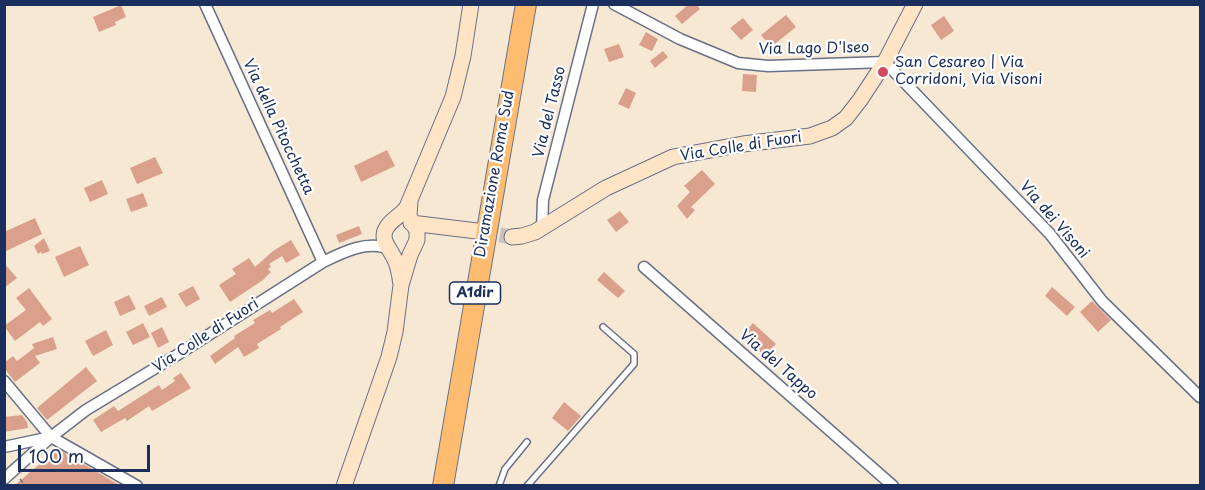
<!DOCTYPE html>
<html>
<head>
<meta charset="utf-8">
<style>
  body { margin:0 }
  #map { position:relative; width:1205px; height:490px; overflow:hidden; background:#f7e8d3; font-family:"Playpen Sans",sans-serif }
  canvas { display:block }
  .frame { position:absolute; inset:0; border:6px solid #1b2f5e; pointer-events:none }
  .scale { position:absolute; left:18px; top:445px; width:132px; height:27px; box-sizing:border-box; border:3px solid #1b2f5e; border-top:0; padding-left:8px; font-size:18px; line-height:21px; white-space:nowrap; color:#1b2f5e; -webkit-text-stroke:4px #fff; paint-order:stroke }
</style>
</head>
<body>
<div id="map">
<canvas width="1205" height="490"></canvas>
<div class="frame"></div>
<div class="scale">100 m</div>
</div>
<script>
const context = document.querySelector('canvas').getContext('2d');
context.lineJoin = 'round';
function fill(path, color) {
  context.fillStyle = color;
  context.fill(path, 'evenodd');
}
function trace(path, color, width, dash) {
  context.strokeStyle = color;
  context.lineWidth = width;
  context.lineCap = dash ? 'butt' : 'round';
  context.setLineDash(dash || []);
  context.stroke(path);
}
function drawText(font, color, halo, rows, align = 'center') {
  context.font = font + ' "Playpen Sans",sans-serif';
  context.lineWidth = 4.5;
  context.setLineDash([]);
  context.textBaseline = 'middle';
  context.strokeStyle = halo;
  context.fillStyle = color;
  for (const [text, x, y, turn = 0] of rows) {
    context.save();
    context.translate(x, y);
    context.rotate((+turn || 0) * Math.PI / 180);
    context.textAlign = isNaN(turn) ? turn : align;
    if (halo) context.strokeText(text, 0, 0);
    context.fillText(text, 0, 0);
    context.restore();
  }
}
const building = new Path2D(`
  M689 4H696L700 9 682 24 675 16Z
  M121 5 126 17 115 22 116 25 99 32 93 17Z
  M786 15 796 27 771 47 761 35Z
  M944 16 954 31 941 40 931 25Z
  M743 18 753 30 741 40 730 28Z
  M646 32 658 39 652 51 639 45Z
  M619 44 624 57 609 62 604 49Z
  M663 51 668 57 655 68 650 61Z
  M743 74 757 75 756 92 742 91Z
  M626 88 636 93 629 109 618 104Z
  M387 150 395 166 361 182 354 166Z
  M155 157 163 173 137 184 130 168Z
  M702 170 715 184 691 207 695 210 687 219 677 206 690 192 684 186Z
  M102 180 108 194 90 202 84 188Z
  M143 193 148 206 131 212 126 199Z
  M620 211 629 222 616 232 607 220Z
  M35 218 42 234 4 252V232Z
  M359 226 362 234 339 243 336 235Z
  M44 238 50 251 42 254 41 252 38 254 34 246Z
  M291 240 300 255 286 263 282 256 269 264 271 267 268 269 271 272 263 280 230 302 219 285 236 274 232 269 249 258 255 267 273 251Z
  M80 246 89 265 64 277 55 257Z
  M4 263 17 278 4 288Z
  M604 272 625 291 618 298 597 280Z
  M193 286 200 299 186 307 178 294Z
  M1052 287 1075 307 1067 316 1045 296Z
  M29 288 52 319 43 326 40 322 15 341 4 326 26 310 16 298Z
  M129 295 136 309 120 316 114 302Z
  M162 297 167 307 149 316 144 306Z
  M294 299 303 312 280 327 281 329 257 344 259 348 244 357 238 347 215 364 210 356 235 338 234 336 255 323 253 320 270 310 272 313Z
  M1092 301 1111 320 1098 332 1080 312Z
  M143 323 150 337 133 345 126 332Z
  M753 323 776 344 764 356 742 335Z
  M162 327 169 342 158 348 151 333Z
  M106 330 113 345 93 356 85 341Z
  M53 337 57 349 35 356 40 363 15 382 4 368V363L13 356 17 361 34 348 32 344Z
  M86 367 97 381 47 420 37 408Z
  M181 373 191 388 152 411 149 406 127 421 125 418 101 432 93 420 114 406 118 411 159 385 162 390 175 381 173 378Z
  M564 402 581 416 568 431 552 418Z
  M22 415 27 422 28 428 4 432V417Z
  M57 449 65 453 73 463 75 459 121 486H14Z`);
const secondaryTunnel = new Path2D(`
  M477 231 512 237`);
const path = new Path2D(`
  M20 479 25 486`);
const lane = new Path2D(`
  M499 486 505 469 527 442
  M527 486 634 364V354L603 327`);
const street = new Path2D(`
  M205 4 323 262
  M614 4 680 39 738 63 768 66 885 62 1050 234 1102 301 1200 397
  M542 229 543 200 593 4
  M644 267 893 486
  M4 381 51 437 137 486
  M4 447 51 437
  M4 479 51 437 86 410 177 355 323 262C343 252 369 239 391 250`);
const secondary = new Path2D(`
  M411 223 477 231
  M512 237 522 236 535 232 606 188 673 157 743 144 810 136 832 128 846 118 860 100 885 62 915 4
  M401 285C400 277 399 269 396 262 392 250 378 240 387 227 392 219 401 216 407 207L453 97 463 56 471 4
  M344 486 389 357 395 332 401 285 410 255 417 240V231L409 216 410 201`);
const highway = new Path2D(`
  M443 486 526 4`);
const markers = [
  [883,72,6,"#d1495b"]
];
const shields = [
  [475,293,51]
];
const shieldNames = [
  ["A1dir",475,293]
];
const streetNames = [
  ["Via Lago D'Iseo",814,49,-1],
  ["Via del Tasso",550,112,-76],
  ["Via della Pitocchetta",278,127,65],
  ["Via Colle di Fuori",741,147,-9],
  ["Diramazione Roma Sud",495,174,-80],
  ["Via dei Visoni",1054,220,49],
  ["Via Colle di Fuori",206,336,-33],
  ["Via del Tappo",778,365,41]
];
const poiNames = [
  ["San Cesareo | Via",895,63],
  ["Corridoni, Via Visoni",895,80]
];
fill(building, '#dba08c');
trace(secondaryTunnel, '#cbc3bc', 15, [15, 8]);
trace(lane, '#687087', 8);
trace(street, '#687087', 13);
trace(secondary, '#687087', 17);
trace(highway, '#687087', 22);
trace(path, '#687087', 1.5, [4.5, 4.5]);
trace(lane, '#fff', 5);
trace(street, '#fff', 10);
trace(secondary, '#ffe4c6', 15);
trace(highway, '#febc70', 20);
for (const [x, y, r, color] of markers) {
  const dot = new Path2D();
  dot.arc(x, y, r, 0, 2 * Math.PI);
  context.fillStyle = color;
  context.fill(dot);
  trace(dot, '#fff', 2);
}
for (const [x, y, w] of shields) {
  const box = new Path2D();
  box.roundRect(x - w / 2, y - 11, w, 22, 4.5);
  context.fillStyle = '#fff';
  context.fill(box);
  trace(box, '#1b2f5e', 1.5);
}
drawText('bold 14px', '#1b2f5e', null, shieldNames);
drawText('15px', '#1b2f5e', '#fff', streetNames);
drawText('15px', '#1b2f5e', '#fff', poiNames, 'left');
</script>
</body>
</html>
